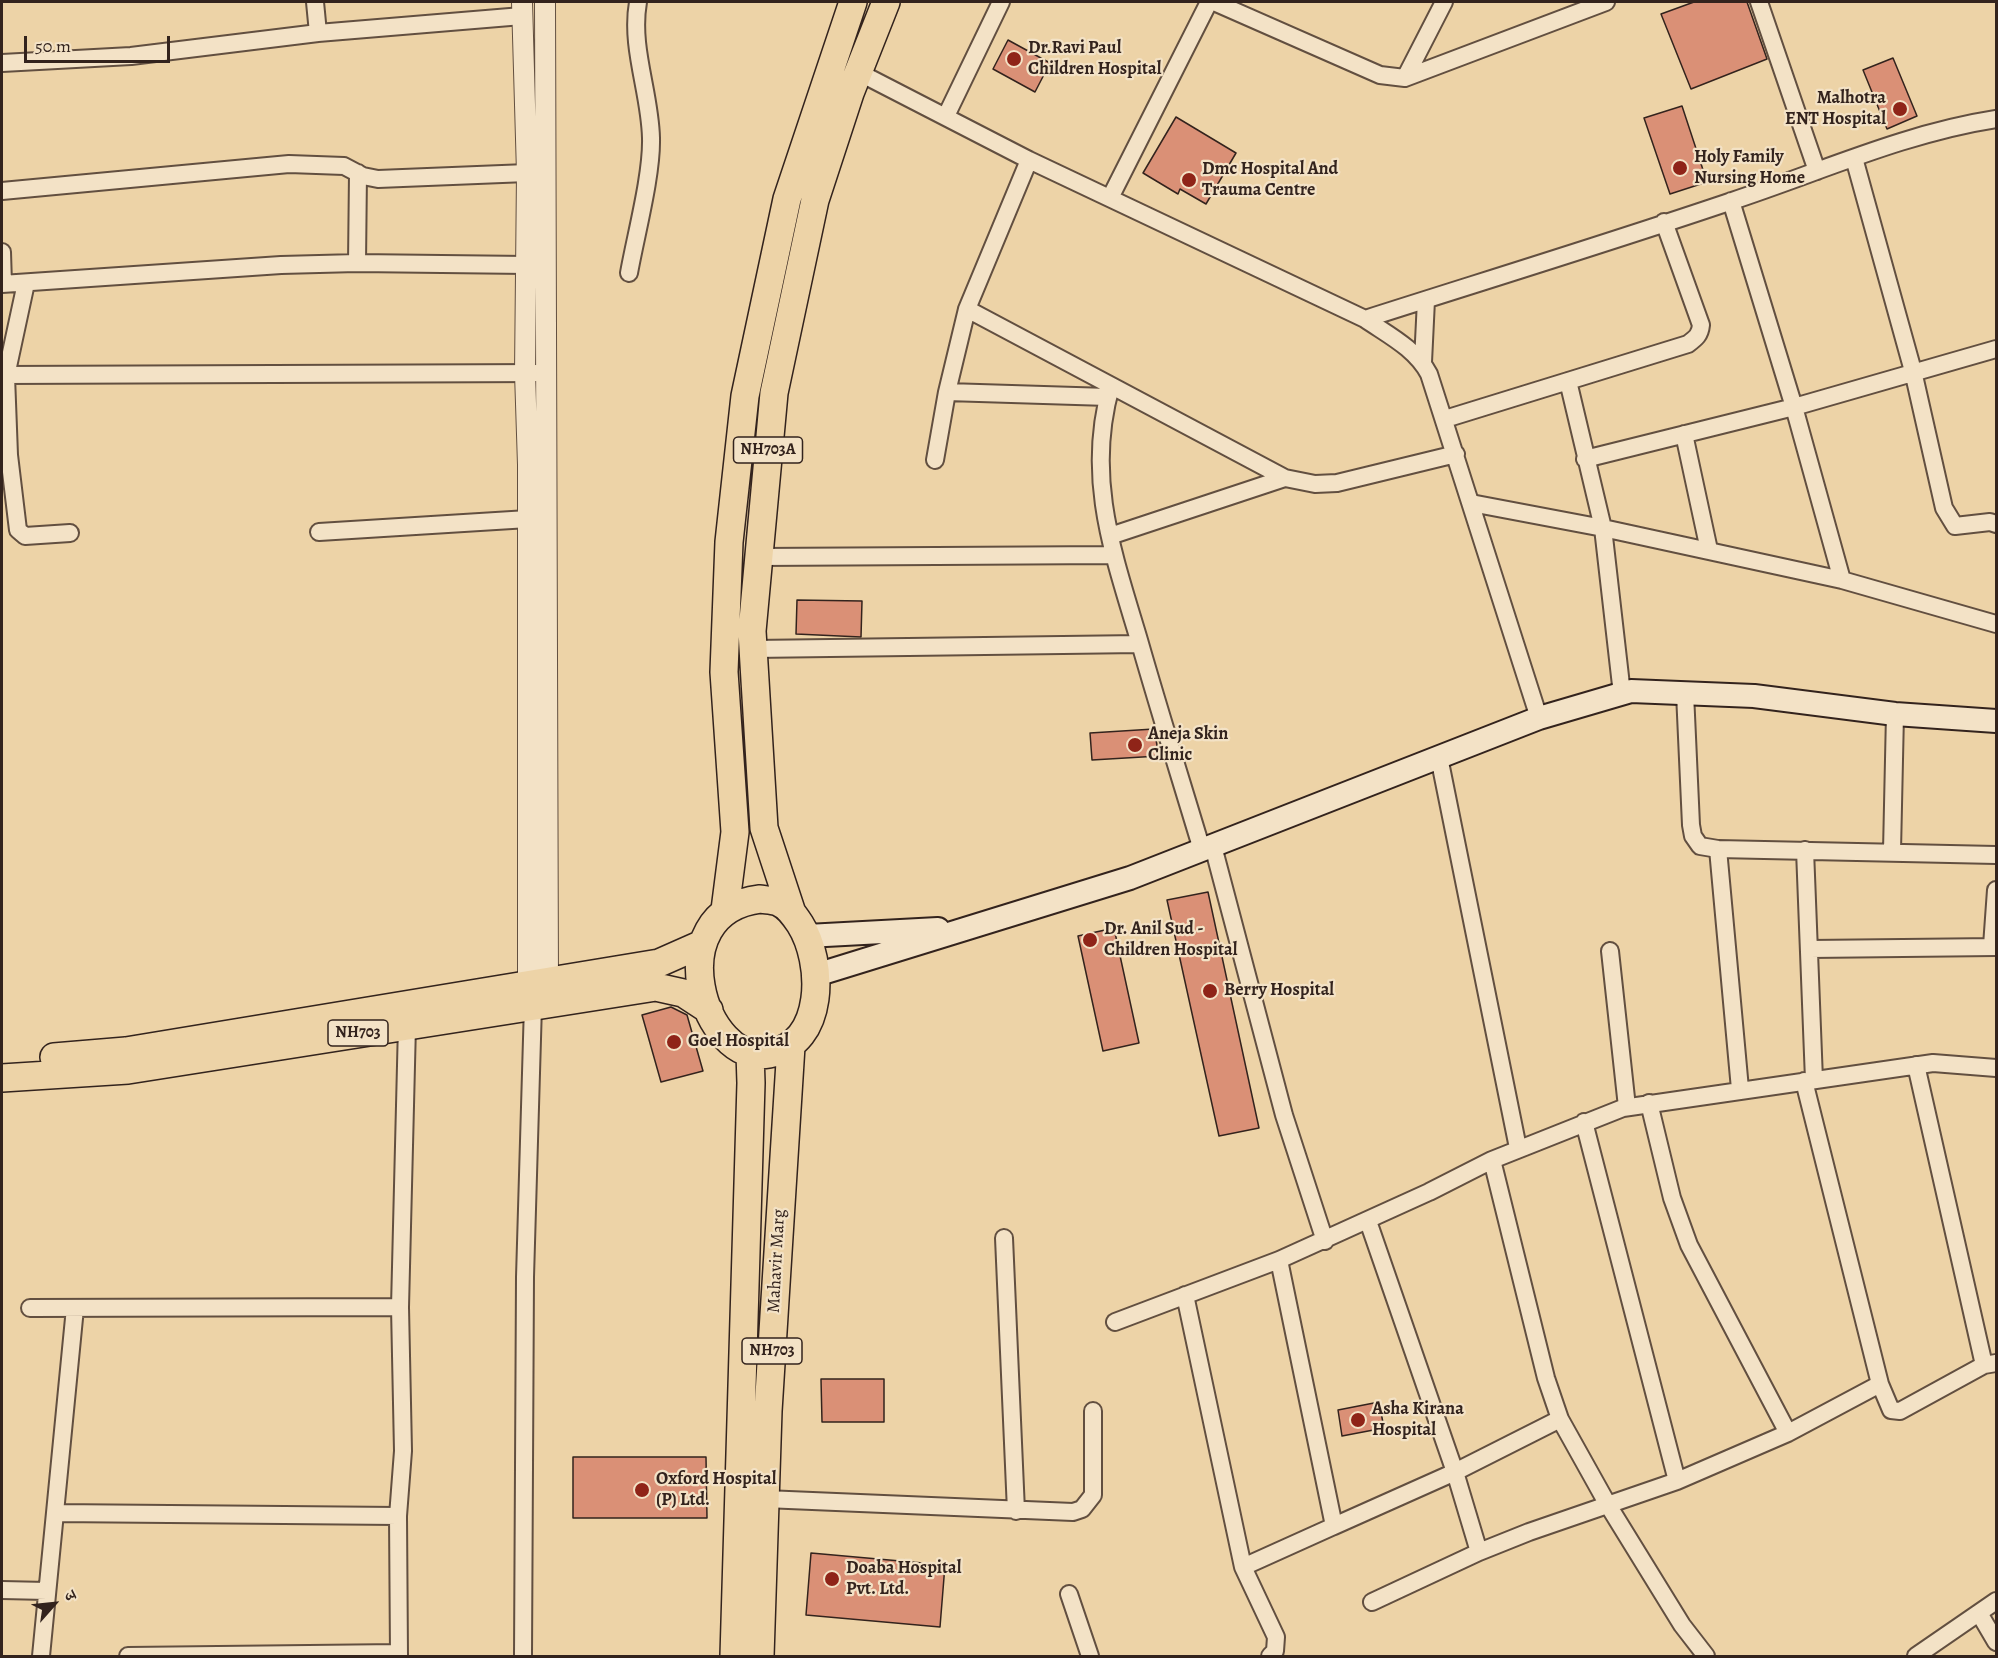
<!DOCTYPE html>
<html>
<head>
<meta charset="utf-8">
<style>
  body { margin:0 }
  #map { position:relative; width:1998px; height:1658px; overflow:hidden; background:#edd3a7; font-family:Alegreya,"Noto Serif Devanagari",serif }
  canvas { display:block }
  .frame { position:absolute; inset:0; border:3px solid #33231d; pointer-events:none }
  .north { position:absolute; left:24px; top:1574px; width:60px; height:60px; -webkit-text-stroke:4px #f3e2c6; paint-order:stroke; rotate:63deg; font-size:16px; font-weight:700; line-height:24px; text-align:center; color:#33231d }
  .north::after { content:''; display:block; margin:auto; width:21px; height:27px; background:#33231d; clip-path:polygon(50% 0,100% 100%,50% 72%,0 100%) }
  .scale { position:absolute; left:24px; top:36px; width:146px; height:27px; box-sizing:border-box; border:3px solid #33231d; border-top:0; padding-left:8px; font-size:18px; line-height:21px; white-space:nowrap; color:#33231d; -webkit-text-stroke:4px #f3e2c6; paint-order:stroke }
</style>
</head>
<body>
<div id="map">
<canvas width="1998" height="1658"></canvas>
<div class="frame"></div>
<div class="north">उ</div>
<div class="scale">50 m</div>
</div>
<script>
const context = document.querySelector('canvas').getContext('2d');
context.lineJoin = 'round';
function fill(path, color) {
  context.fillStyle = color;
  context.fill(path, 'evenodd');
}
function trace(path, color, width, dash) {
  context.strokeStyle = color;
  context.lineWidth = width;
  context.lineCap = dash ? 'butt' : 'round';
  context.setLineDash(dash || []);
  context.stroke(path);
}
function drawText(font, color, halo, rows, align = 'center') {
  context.font = font + ' Alegreya,serif';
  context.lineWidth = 4.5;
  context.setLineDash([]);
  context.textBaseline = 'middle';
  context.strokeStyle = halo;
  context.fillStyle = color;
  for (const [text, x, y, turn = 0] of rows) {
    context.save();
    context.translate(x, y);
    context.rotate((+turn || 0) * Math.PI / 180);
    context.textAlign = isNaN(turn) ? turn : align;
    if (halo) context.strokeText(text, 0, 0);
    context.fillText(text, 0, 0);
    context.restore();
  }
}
const building = new Path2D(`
  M1694 2H1747L1767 59 1691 89 1661 14Z
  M1008 40 1050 63 1035 92 993 69Z
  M1893 58 1917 116 1887 129 1863 70Z
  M1682 106 1707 182 1670 194 1644 118Z
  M1176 117 1236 153 1206 204 1180 189 1178 194 1143 173Z
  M797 600 862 601 861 637 796 634Z
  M1154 729 1159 756 1092 760 1090 733Z
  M1208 892 1259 1128 1219 1136 1167 900Z
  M1114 928 1139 1043 1103 1051 1078 936Z
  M671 1007 687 1015 703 1071 661 1082 642 1015Z
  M821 1379H884V1422H822Z
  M1379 1402 1384 1428 1342 1436 1338 1410Z
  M573 1457H706L707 1518H573Z
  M811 1553 945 1565 940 1627 806 1615Z`);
const minor = new Path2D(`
  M315 2 318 33
  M1214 2 1380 75 1405 78 1606 2
  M1759 2 1817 171
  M2 63 131 56 318 33 522 16
  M858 72 1029 160 1365 319C1388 335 1415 348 1429 374L1539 718
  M1405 78 1444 2
  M946 116 1001 2
  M1854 158 1913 371 1944 508 1955 526 1990 522 1996 524
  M2 191 289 164 344 166 363 176 378 179 527 173
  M1110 198 1209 2
  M1731 201 1794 407 1842 580
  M2 252 3 284
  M357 263 358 173
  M629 273C636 234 652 175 651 138 650 92 630 48 638 2
  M26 283 6 376 9 455 18 530 25 536 70 533
  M2 284 281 265 357 263 527 265
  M967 309 1285 478 1315 484 1337 483 1456 454
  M1365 319C1487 280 1611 242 1732 201 1820 172 1905 133 1996 119
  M1423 362 1426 300
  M2 375 547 373
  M1568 381 1603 528 1622 694
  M1111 386C1085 477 1113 553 1139 640 1159 710 1181 780 1202 850
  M947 392 1108 397
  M1445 419 1688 344C1696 338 1700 335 1701 325L1664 222
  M1684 434 1709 550
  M1585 459 1794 407 1996 349
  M935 460 947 392 967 309 1029 160
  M1471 503 1603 528 1842 580 1996 624
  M319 532 528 519
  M1110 536 1285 478
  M758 557 1114 555
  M753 649 1140 644
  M1685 693 1691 825 1693 836 1700 846 1718 849 1996 855
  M1439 757 1518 1148
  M1213 846 1284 1115 1325 1241
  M1718 849 1740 1089
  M1805 850 1814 1080
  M1892 851 1895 714
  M1992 946 1996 890
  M1810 949 1996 947
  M1610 951 1627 1107
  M1916 1065 1984 1365
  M1804 1081 1880 1384 1891 1410 1900 1411 1984 1365 1996 1363
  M1649 1103 1672 1198 1689 1245 1788 1433
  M1584 1122 1677 1481
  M1492 1160 1546 1378 1560 1419 1608 1505 1682 1625 1706 1656
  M1368 1221 1455 1472 1479 1552
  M1004 1238 1016 1511
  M1185 1295 1243 1567
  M30 1308 400 1307
  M1115 1322 1279 1260 1429 1192 1492 1160 1623 1108 1933 1063 1996 1068
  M765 1499 1073 1512 1082 1509 1093 1495V1411
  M55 1513 398 1516
  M1334 1526 1455 1472 1560 1419
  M2 1590 47 1591
  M1069 1594 1090 1656
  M1372 1602 1479 1552 1529 1532 1677 1481 1788 1433 1880 1384
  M1979 1613 1996 1642
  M41 1656 75 1308
  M128 1656 399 1653
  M399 1656 398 1516 403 1451 400 1307 407 1025
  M523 1656 525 1277 533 1005
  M1270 1656 1275 1651 1276 1637 1243 1567 1334 1526 1279 1260
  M1916 1656 1996 1601`);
const tertiary = new Path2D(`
  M522 2 527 173 525 373 528 465V984
  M545 2 548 981`);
const secondary = new Path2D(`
  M807 936 938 929
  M816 975 1130 878 1539 718 1631 691 1754 696 1895 714 1996 721`);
const trunk = new Path2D(`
  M760 899C765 900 773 900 778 902 788 906 794 915 800 924 824 962 826 1043 769 1054 703 1067 657 912 760 899Z
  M725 910 735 832 724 672 729 542 745 396 787 199 853 2
  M791 910 764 828 752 631 774 393 815 200 850 93 886 2
  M54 1057 126 1051 659 963 702 944
  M2 1078 128 1070 656 987 683 993 709 1010
  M734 1656 751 1083 750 1053
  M760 1656 768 1411 791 1046`);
const markers = [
  [1014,59,8,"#8f2418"],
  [1900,109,8,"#8f2418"],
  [1680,168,8,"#8f2418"],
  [1189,180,8,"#8f2418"],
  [1135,745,8,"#8f2418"],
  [1090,940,8,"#8f2418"],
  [1210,991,8,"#8f2418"],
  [674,1042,8,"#8f2418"],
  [1358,1420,8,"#8f2418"],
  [642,1490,8,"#8f2418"],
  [832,1579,8,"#8f2418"]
];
const shields = [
  [768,450,69],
  [358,1033,60],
  [772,1351,60]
];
const shieldNames = [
  ["NH703A",768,450],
  ["NH703",358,1033],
  ["NH703",772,1351]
];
const poiNames = [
  ["Dr.Ravi Paul",1028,49],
  ["Children Hospital",1028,70],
  ["Malhotra",1886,99,"right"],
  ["ENT Hospital",1886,120,"right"],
  ["Holy Family",1694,158],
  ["Nursing Home",1694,179],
  ["Dmc Hospital And",1202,170],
  ["Trauma Centre",1202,191],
  ["Aneja Skin",1148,735],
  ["Clinic",1148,756],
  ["Dr. Anil Sud -",1104,930],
  ["Children Hospital",1104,951],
  ["Berry Hospital",1224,991],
  ["Goel Hospital",688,1042],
  ["Asha Kirana",1372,1410],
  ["Hospital",1372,1431],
  ["Oxford Hospital",656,1480],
  ["(P) Ltd.",656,1501],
  ["Doaba Hospital",846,1569],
  ["Pvt. Ltd.",846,1590]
];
const streetNames = [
  ["Mahavir Marg",777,1261,-87]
];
fill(building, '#da9076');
trace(building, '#33231d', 1.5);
trace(minor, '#624f40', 20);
trace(tertiary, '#624f40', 22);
trace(secondary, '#33231d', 26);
trace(trunk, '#33231d', 30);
trace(minor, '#f3e2c6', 16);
trace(tertiary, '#f3e2c6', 20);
trace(secondary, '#f3e2c6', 22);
trace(trunk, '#edd3a7', 27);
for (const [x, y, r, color] of markers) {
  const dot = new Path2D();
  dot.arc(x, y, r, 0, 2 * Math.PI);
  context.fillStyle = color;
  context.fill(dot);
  trace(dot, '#f3e2c6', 2);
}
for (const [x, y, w] of shields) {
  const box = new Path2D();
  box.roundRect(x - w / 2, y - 13, w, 26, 4.5);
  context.fillStyle = '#f3e2c6';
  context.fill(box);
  trace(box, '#33231d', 1.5);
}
drawText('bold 16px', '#33231d', null, shieldNames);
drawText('bold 18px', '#33231d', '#f3e2c6', poiNames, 'left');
drawText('18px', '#33231d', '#f3e2c6', streetNames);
</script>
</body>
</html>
